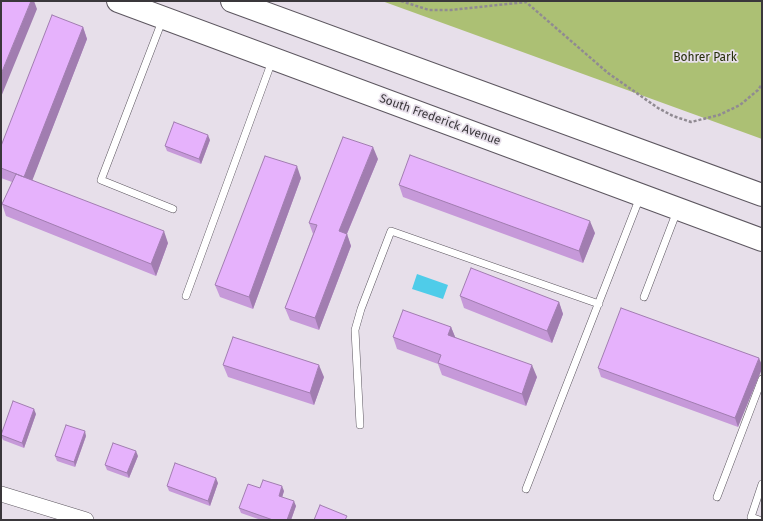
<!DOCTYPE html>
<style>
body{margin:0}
#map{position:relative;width:763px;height:521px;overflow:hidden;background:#e7dfea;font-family:"Fira Sans",sans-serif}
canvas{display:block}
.frame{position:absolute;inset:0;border:2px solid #3a373b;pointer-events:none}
</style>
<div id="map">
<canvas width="763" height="521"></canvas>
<div class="frame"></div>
</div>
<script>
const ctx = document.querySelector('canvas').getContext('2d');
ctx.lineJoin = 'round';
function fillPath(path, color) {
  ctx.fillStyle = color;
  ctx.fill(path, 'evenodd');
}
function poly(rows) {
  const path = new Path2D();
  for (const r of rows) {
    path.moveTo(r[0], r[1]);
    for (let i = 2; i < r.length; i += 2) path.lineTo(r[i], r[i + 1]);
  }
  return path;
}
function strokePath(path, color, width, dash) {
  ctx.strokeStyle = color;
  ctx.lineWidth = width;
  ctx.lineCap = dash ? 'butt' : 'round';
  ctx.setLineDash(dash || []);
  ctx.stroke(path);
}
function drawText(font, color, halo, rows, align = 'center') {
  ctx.font = font + ' "Fira Sans",sans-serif';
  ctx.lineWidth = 3.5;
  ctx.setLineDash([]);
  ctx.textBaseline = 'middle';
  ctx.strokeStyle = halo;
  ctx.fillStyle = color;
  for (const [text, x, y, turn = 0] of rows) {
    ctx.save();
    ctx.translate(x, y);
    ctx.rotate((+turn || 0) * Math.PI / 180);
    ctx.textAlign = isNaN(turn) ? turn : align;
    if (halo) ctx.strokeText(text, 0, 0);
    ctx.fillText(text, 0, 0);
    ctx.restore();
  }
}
const green = poly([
 [382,1,762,1,762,139]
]);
const water = poly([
 [417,274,448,285,443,299,412,289]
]);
const path = poly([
 [401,1,429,10,451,10,526,2,608,73,658,108,673,116,691,122,719,115,740,105,758,90,762,84]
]);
const lane = poly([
 [162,21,101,180,173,209],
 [186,296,272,61],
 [644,297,677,211],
 [360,425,355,330,361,309,391,231,599,304],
 [526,489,640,197],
 [717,497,762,379],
 [759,520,751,517,762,484]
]);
const street = poly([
 [1,494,86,520]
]);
const primary = poly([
 [118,1,762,240],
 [232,1,762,195]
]);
const wall = poly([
 [83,27,87,39,32,180,168,243,156,276,6,216,2,204,12,182,1,178,1,146],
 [210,140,201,164,167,151,165,146],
 [378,159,347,234,351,246,319,330,290,320,285,308,313,234,309,223],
 [301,178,253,309,220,297,215,285],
 [399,185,595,233,583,263,403,197],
 [460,296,559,302,563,314,552,343,464,308],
 [451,327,455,337,537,377,526,406,442,375,438,364,397,349,393,337],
 [759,358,738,427,601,377,598,368],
 [223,365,324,377,314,405,228,377],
 [36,414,24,448,3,440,1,435],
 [86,436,75,467,57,461,55,456],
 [138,456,129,478,107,470,105,465],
 [218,483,210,506,169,491,167,486],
 [260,488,284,491,282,497,296,506,291,520,261,520,241,513,239,508]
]);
const shadedWall = poly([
 [31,1,34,1,37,9,1,97,1,74],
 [83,27,87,39,29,189,24,177],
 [208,135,210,140,201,164,199,159],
 [373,147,378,159,343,243,339,231],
 [297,166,301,178,253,309,249,297],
 [590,221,595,233,583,263,579,251],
 [164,231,168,243,156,276,151,264],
 [347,234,351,246,319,330,315,318],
 [559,302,563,314,552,343,547,331],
 [451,327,456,339,448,335],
 [759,358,762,365,762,369,738,427,735,418],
 [319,365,324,377,314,405,310,393],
 [532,365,537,377,526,406,522,394],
 [34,409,36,414,24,448,22,443],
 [85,431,86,436,75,467,74,462],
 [136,451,138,456,129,478,127,473],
 [216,478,218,483,210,506,208,501],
 [282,486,284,491,281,501,279,496],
 [294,501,296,506,291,520,287,520]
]);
const building = poly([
 [1,1,31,1,1,74,1,1],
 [52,15,83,27,24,177,1,168,1,146,52,15],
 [174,122,208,135,199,159,165,146,174,122],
 [343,137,373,147,339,231,347,234,315,318,285,308,317,225,309,223,343,137],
 [410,155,590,221,579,251,399,185,410,155],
 [265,156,297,166,249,297,215,285,265,156],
 [16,174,164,231,151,264,2,204,16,174],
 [471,268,559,302,547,331,460,296,471,268],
 [621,308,759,358,735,418,598,368,621,308],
 [403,310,451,327,448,335,532,365,522,394,438,363,441,355,393,337,403,310],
 [233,337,319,365,310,393,223,365,233,337],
 [13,401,34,409,22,443,1,435,13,401],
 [66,425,85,431,74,462,55,456,66,425],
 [113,443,136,451,127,473,105,465,113,443],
 [175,463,216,478,208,501,167,486,175,463],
 [263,480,282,486,279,496,294,501,287,520,273,520,239,508,248,484,260,488,263,480],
 [320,505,347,516,345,520,314,520,320,505]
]);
const parkNames = [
 ["Bohrer Park",705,58]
];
const streetNames = [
 ["South Frederick Avenue",440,120,20]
];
fillPath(green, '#acc074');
fillPath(water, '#4fcce9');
strokePath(lane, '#5d5760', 8);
strokePath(street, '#5d5760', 16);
strokePath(primary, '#5d5760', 24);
strokePath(path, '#908a92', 2.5, [3, 2]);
strokePath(lane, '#fff', 7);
strokePath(street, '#fff', 15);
strokePath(primary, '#fff', 22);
fillPath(wall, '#c699d9');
fillPath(shadedWall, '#a17db0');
fillPath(building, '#e6b2fc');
strokePath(building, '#a17db0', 1);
drawText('12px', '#262f09', '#e7dfea', parkNames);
drawText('12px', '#3a373b', '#e7dfea', streetNames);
</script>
